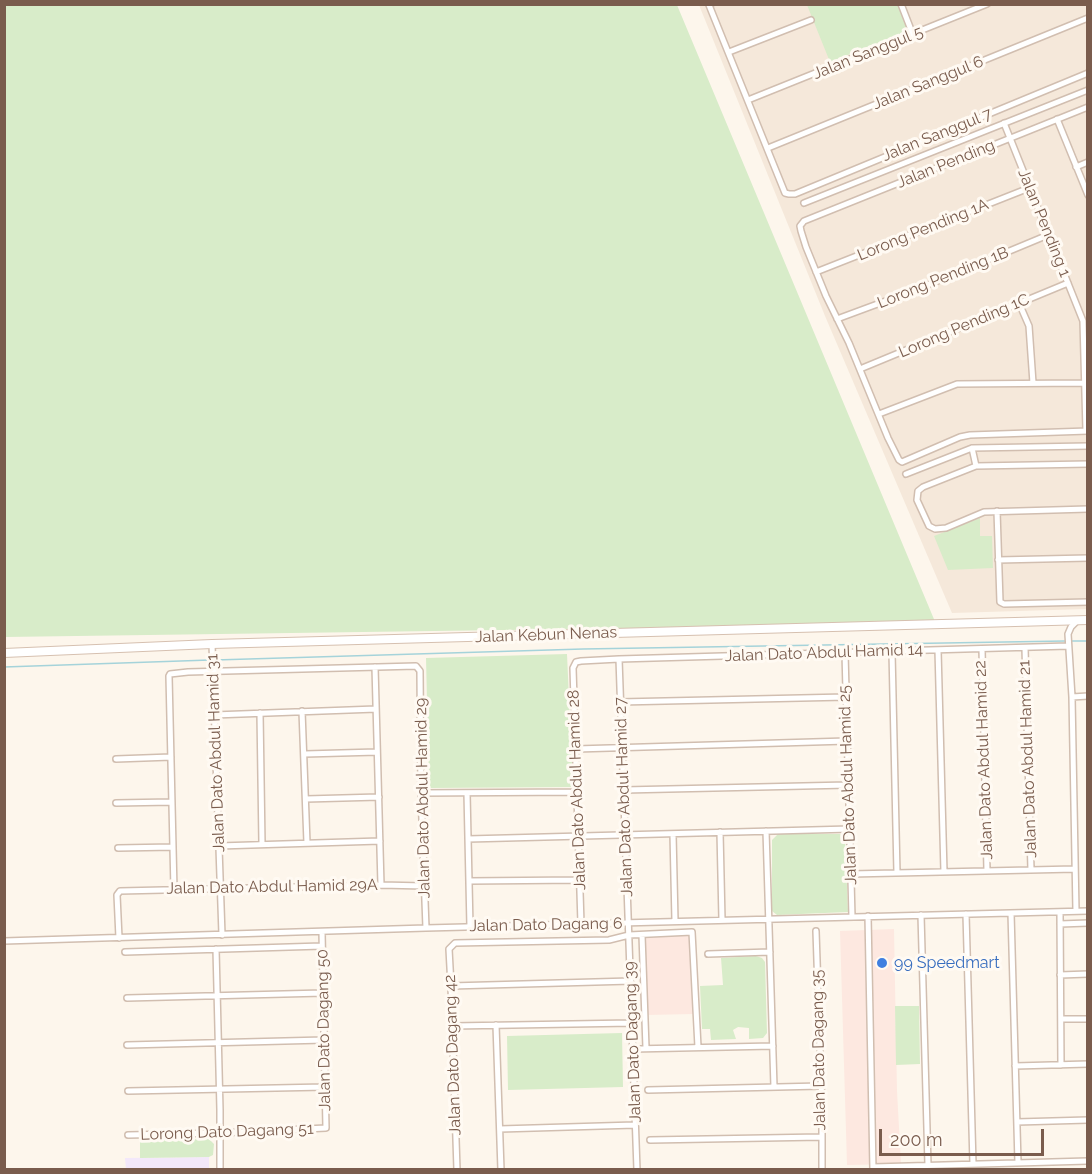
<!DOCTYPE html>
<style>
body{margin:0}
#map{position:relative;width:1092px;height:1174px;overflow:hidden;background:#fdf6ec;font-family:Raleway,sans-serif}
canvas{display:block}
.frame{position:absolute;inset:0;border:6px solid #7a5c4d;pointer-events:none}
.scale{position:absolute;left:879px;top:1129px;width:165px;height:27px;box-sizing:border-box;border:3px solid #7a5c4d;border-top:0;padding-left:8px;font-size:18px;line-height:21px;white-space:nowrap;color:#7a5c4d;-webkit-text-stroke:4px #fffaf3;paint-order:stroke}
</style>
<div id="map">
<canvas width="1092" height="1174"></canvas>
<div class="frame"></div>
<div class="scale">200 m</div>
</div>
<script>
const ctx = document.querySelector('canvas').getContext('2d');
ctx.lineJoin = 'round';
function fillPath(path, color) {
  ctx.fillStyle = color;
  ctx.fill(path, 'evenodd');
}
function poly(rows) {
  const path = new Path2D();
  for (const r of rows) {
    path.moveTo(r[0], r[1]);
    for (let i = 2; i < r.length; i += 2) path.lineTo(r[i], r[i + 1]);
  }
  return path;
}
function strokePath(path, color, width, dash) {
  ctx.strokeStyle = color;
  ctx.lineWidth = width;
  ctx.lineCap = dash ? 'butt' : 'round';
  ctx.setLineDash(dash || []);
  ctx.stroke(path);
}
function drawText(font, color, halo, rows, align = 'center') {
  ctx.font = font + ' Raleway,sans-serif';
  ctx.lineWidth = 6;
  ctx.setLineDash([]);
  ctx.textBaseline = 'middle';
  ctx.strokeStyle = halo;
  ctx.fillStyle = color;
  for (const [text, x, y, turn = 0] of rows) {
    ctx.save();
    ctx.translate(x, y);
    ctx.rotate((+turn || 0) * Math.PI / 180);
    ctx.textAlign = isNaN(turn) ? turn : align;
    if (halo) ctx.strokeText(text, 0, 0);
    ctx.fillText(text, 0, 0);
    ctx.restore();
  }
}
const residential = poly([
 [699,5,1087,5,1087,609,952,613,825,316]
]);
const commercial = poly([
 [894,929,897,1091,901,1164,847,1165,840,931],
 [690,935,694,1014,646,1015,644,936]
]);
const education = poly([
 [209,1157,209,1169,126,1169,125,1158]
]);
const green = poly([
 [4,5,677,5,936,624,5,637],
 [807,5,898,5,907,26,906,31,903,33,830,62],
 [980,518,980,536,992,536,993,568,948,570,934,536],
 [567,654,573,787,429,788,426,658],
 [778,834,840,834,845,837,848,912,777,915,772,911,772,840],
 [756,956,762,958,765,962,767,1033,763,1038,749,1039,749,1028,738,1027,733,1030,736,1039,711,1040,710,1029,702,1029,700,986,723,985,721,958],
 [895,1006,919,1006,920,1064,896,1065],
 [622,1033,623,1087,508,1090,507,1036],
 [209,1139,214,1144,213,1155,209,1157,140,1158,140,1140]
]);
const stream = poly([
 [1070,641,1088,641],
 [215,660,583,649,1065,641],
 [4,667,210,660]
]);
const street = poly([
 [711,4,709,5,785,193,789,194,795,194,1088,73],
 [901,4,913,35],
 [729,52,811,20],
 [748,100,987,4],
 [1088,107,804,221,800,226,801,231,806,247,826,296,849,343,888,438,899,460,902,462,960,437,970,435,1088,431],
 [1057,119,1088,195],
 [1004,123,1083,321,1086,431],
 [768,148,1088,18],
 [1076,167,1088,162],
 [804,203,1088,90],
 [816,272,1029,188],
 [1019,303,1029,326,1033,383],
 [837,319,918,289,1048,235],
 [860,369,1068,283],
 [879,414,957,384,1084,383],
 [972,448,976,466],
 [1088,464,976,466,923,487,918,491,917,500,929,526,935,529,946,528,984,512,1088,509],
 [906,474,972,448,1088,446],
 [997,511,1000,602,1004,604,1088,602],
 [998,560,1088,558],
 [212,644,222,935],
 [1025,648,1031,870],
 [982,649,987,871],
 [938,650,944,872],
 [892,652,897,873],
 [845,653,852,917],
 [619,659,637,1170],
 [375,667,381,885],
 [1072,697,1088,696],
 [620,702,846,697],
 [302,711,307,843],
 [260,713,262,844],
 [214,715,376,709],
 [576,749,847,741],
 [305,754,377,752],
 [116,759,171,757],
 [624,790,848,785],
 [421,793,577,792],
 [467,793,470,927],
 [306,799,379,797],
 [116,803,172,802],
 [766,831,774,1087],
 [720,832,722,920],
 [673,834,675,921],
 [468,839,850,829],
 [219,846,380,841],
 [118,848,173,847],
 [851,874,1075,869],
 [469,881,580,880],
 [174,890,169,676,170,674,188,672,416,666,420,671,421,793,426,928],
 [1076,911,1072,697,1068,634,1071,627,1077,621],
 [1060,912,1061,1065],
 [1011,913,1018,1163],
 [966,914,973,1164],
 [921,915,928,1165],
 [868,916,873,1170],
 [581,924,573,668,576,662,581,661,619,659,1068,646],
 [1060,924,1088,923],
 [816,931,822,1109,822,1170],
 [642,935,646,1048],
 [119,938,117,895,120,891,381,885,424,886],
 [4,941,426,928,1088,911],
 [216,949,220,1110,220,1170],
 [125,952,322,946],
 [708,954,770,952],
 [1060,975,1088,974],
 [451,986,631,981],
 [127,998,323,993],
 [1061,1019,1088,1019],
 [496,1025,501,1170],
 [453,1026,632,1023],
 [127,1045,324,1040],
 [633,1049,773,1046],
 [1015,1066,1088,1064],
 [648,1090,821,1086],
 [128,1091,325,1087],
 [1017,1122,1088,1120],
 [500,1129,635,1125],
 [128,1135,220,1133,326,1128,322,932],
 [650,1140,821,1137],
 [873,1167,1088,1161],
 [457,1170,451,986,449,949,455,943,609,940,629,935,692,932,698,1047]
]);
const secondary = poly([
 [4,653,212,644,1088,620]
]);
const markers = [
 [882,963,6,"#3f7fe0"]
];
const streetNames = [
 ["Jalan Sanggul 5",868,53,-22],
 ["Jalan Sanggul 6",928,83,-22],
 ["Jalan Sanggul 7",937,135,-22],
 ["Jalan Pending",946,164,-22],
 ["Jalan Pending 1",1044,223,68],
 ["Lorong Pending 1A",923,230,-22],
 ["Lorong Pending 1B",943,278,-22],
 ["Lorong Pending 1C",964,326,-23],
 ["Jalan Kebun Nenas",546,635,-2],
 ["Jalan Dato Abdul Hamid 14",824,653,-2],
 ["Jalan Dato Abdul Hamid 31",216,753,-92],
 ["Jalan Dato Abdul Hamid 21",1028,759,-92],
 ["Jalan Dato Abdul Hamid 22",984,760,-92],
 ["Jalan Dato Abdul Hamid 25",848,785,-92],
 ["Jalan Dato Abdul Hamid 28",577,790,-92],
 ["Jalan Dato Abdul Hamid 27",624,797,-92],
 ["Jalan Dato Abdul Hamid 29",423,798,-91],
 ["Jalan Dato Abdul Hamid 29A",272,887,-1],
 ["Jalan Dato Dagang 6",546,925,-1],
 ["Jalan Dato Dagang 50",324,1030,-91],
 ["Jalan Dato Dagang 39",633,1042,-92],
 ["Jalan Dato Dagang 35",819,1050,-91],
 ["Jalan Dato Dagang 42",453,1055,-92],
 ["Lorong Dato Dagang 51",227,1132,-2]
];
const shopNames = [
 ["99 Speedmart",894,963]
];
fillPath(residential, '#f5e8da');
fillPath(commercial, '#fde8e0');
fillPath(education, '#f3e8fa');
fillPath(green, '#d8ecc9');
strokePath(stream, '#a5d3da', 1.5);
strokePath(street, '#d1beb0', 8);
strokePath(secondary, '#d6c0b0', 10);
strokePath(street, '#fff', 5);
strokePath(secondary, '#fff', 8);
for (const [x, y, r, color] of markers) {
  const dot = new Path2D();
  dot.arc(x, y, r, 0, 2 * Math.PI);
  ctx.fillStyle = color;
  ctx.fill(dot);
  strokePath(dot, '#fffaf3', 2);
}
drawText('16px', '#7a5c4d', '#fffaf3', streetNames);
drawText('16px', '#366cbe', '#fffaf3', shopNames, 'left');
</script>
